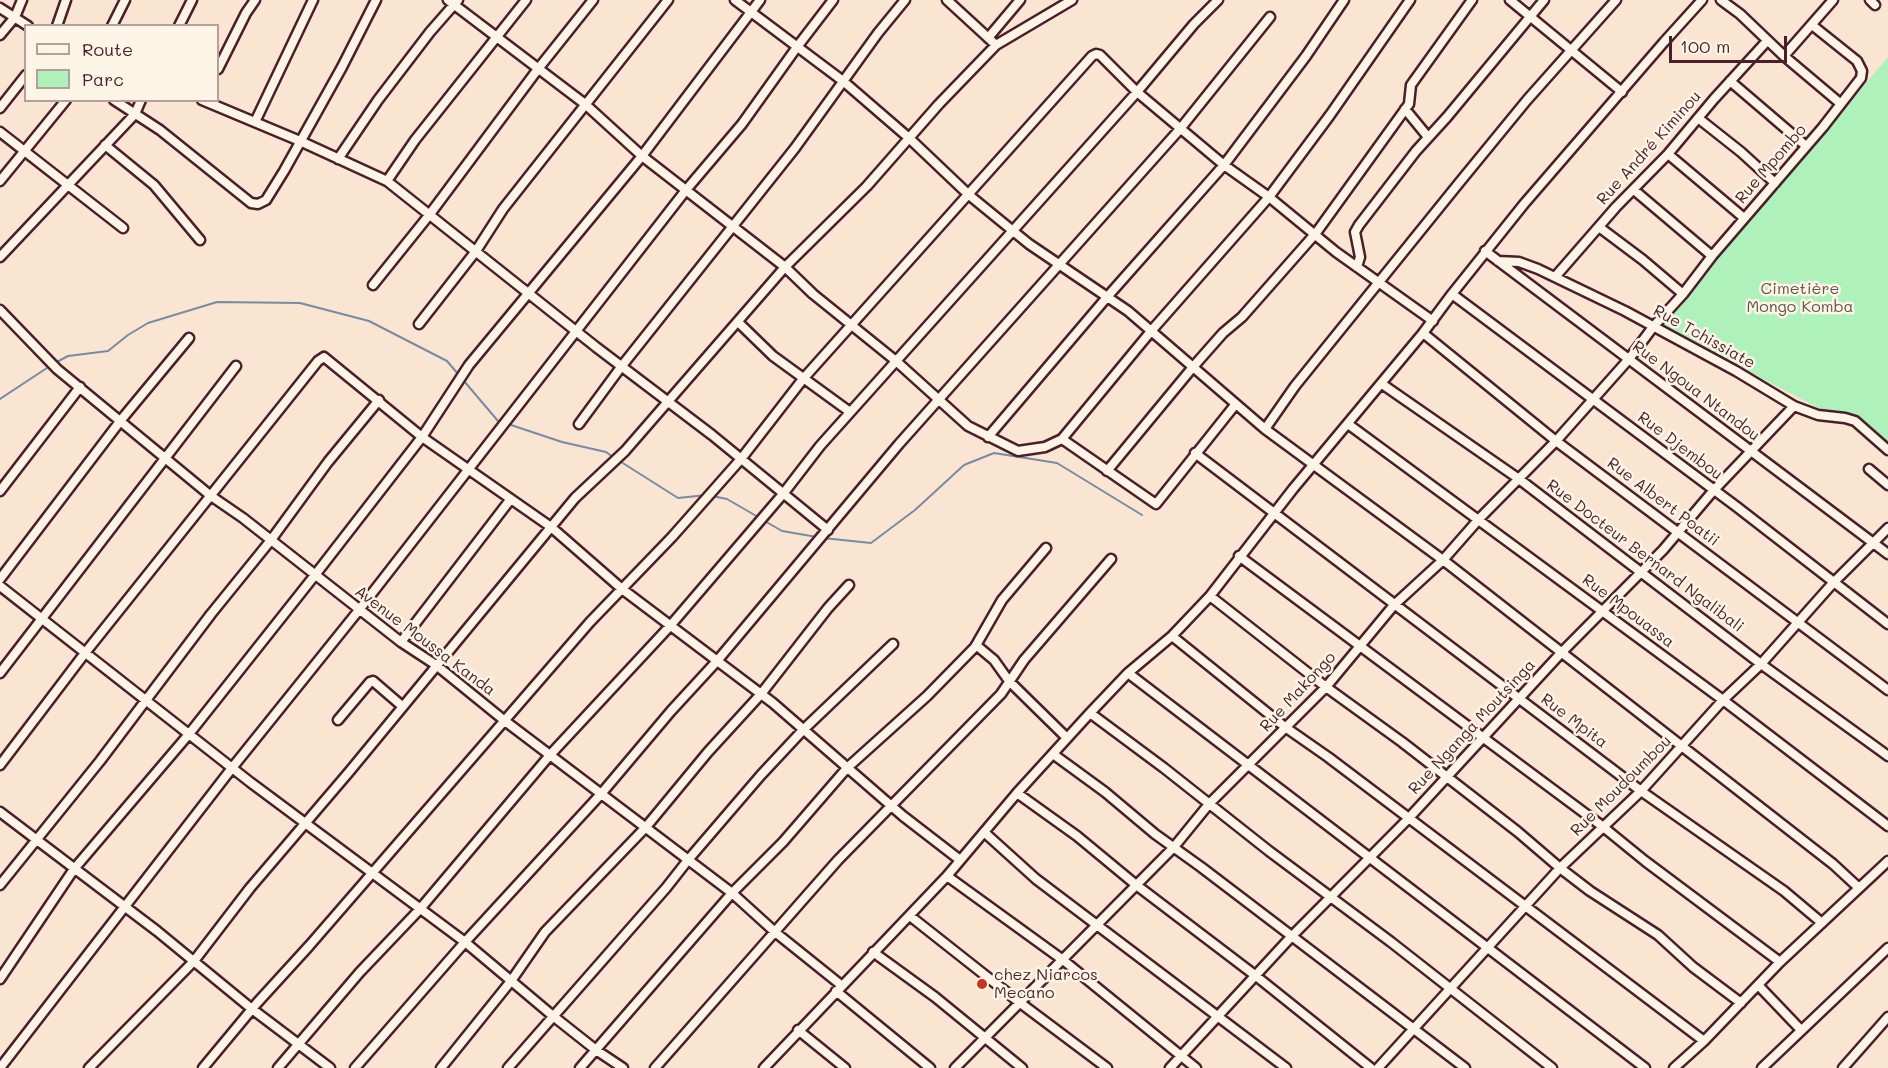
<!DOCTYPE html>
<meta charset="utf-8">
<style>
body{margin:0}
#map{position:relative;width:1888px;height:1068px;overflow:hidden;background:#f9e5d1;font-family:Mali,sans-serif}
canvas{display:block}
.legend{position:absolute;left:24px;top:24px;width:195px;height:78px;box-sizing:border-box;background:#fcf5e5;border:2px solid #b59f9b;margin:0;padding:8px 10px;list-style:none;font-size:18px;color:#4a1f2b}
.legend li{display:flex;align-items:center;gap:12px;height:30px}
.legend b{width:30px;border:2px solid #b59f9b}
.scale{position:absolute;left:1669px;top:36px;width:118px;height:27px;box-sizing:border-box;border:3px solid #4a1f2b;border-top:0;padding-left:8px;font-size:18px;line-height:21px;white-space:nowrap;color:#4a1f2b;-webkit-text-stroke:4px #fcf5e5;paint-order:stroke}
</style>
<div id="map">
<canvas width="1888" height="1068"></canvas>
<ul class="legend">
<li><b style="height:8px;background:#fcf5e5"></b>Route</li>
<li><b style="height:16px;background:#aef1bb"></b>Parc</li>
</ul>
<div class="scale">100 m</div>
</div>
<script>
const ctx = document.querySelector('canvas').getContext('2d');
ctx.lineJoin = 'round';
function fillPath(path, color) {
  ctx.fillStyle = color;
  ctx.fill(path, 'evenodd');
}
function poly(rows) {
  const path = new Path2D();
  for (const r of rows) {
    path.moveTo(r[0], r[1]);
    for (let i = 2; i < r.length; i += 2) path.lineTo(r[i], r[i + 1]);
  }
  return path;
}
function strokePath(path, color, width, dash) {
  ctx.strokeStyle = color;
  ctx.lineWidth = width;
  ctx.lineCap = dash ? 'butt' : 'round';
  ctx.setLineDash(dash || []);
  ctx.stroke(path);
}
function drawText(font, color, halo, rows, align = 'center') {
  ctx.font = font + ' Mali,sans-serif';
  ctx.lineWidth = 5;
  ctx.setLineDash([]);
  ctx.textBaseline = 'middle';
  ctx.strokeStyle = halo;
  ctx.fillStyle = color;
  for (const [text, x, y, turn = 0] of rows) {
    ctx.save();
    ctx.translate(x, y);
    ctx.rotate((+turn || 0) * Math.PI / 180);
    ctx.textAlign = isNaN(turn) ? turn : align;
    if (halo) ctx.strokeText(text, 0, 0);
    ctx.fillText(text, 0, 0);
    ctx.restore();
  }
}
const green = poly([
 [1888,57,1888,444,1661,326]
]);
const stream = poly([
 [55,363,68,356,108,351,128,335,148,323,217,302,300,303,369,321,447,361,498,421,502,422],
 [0,399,50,366],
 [508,424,562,442,606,452,613,457],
 [618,460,678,498,707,495],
 [712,496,727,499,758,517],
 [763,520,782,531,817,537],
 [823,538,871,543,915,510,964,465,994,453,1057,463,1142,515]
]);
const minor = poly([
 [448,0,585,104,642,156,785,267,813,294,896,361,968,426,1018,451,1045,447,1062,439,1152,330,1269,197,1330,115,1410,0],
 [735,0,843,81,909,138,969,195,1029,244,1128,311,1265,429,1443,560,1833,864,1859,888],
 [947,0,996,45],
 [1510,0,1622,92],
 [1721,0,1740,14,1784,56,1841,104],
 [1870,0,1875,5],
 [0,8,28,26],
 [57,26,66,0],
 [112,26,125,0],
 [179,26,192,0],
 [0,35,15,17,22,0],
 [988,38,1020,0],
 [1784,56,1833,0],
 [218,69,246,13,255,0],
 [1730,81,1806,146],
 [114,100,160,130,251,203,258,204,266,200,284,171,342,67,376,0],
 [202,100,300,141,387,181,596,347,712,435,828,530],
 [0,108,26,75],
 [1405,109,1428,137],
 [1698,118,1741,152,1775,183],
 [255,122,313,0],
 [0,132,123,228],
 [105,145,154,185,200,240],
 [1668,154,1744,218],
 [338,159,378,100,430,32,458,0],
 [0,181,66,100],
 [387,181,415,140,526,0],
 [1634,190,1712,256],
 [1599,227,1643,260,1683,294],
 [1485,251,1888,554],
 [0,257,135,114,141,100],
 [1498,261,1519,262,1538,269,1625,311,1736,371,1794,406,1818,415,1845,418,1855,421,1888,450],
 [1357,267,1360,257,1355,232,1359,225,1416,151,1447,117,1544,0],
 [1555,277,1616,207,1668,154,1714,99,1767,41],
 [373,285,430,214,538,69,593,0],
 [1452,294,1737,507,1888,624],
 [0,310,57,369,211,496,243,518,401,642,436,665,505,721,732,893,775,932,841,985],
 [738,322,773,356,850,412],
 [419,324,476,251,503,209,668,0],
 [1423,333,1556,441,1888,690],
 [1382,384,1519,479,1761,664,1888,756],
 [579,424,621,367,795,148,878,33,905,0],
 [1348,424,1723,700,1888,826],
 [1265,429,1295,386,1459,183,1527,100,1616,0],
 [988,437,1108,296,1224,165,1306,56,1344,0],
 [1062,439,1156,504,1235,405],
 [1195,453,1641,791,1784,891,1822,923],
 [1869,469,1888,485],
 [1107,471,1193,367,1223,333,1242,317,1316,233,1409,104,1411,85,1472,0],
 [0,491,80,387],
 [1239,556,1602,826,1645,861,1780,962],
 [0,579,121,420,189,338],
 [0,586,250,782,465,942,553,1016,596,1050,623,1068],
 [1210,596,1326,687,1402,742,1518,832,1560,868,1590,891,1658,935,1693,967,1741,1003],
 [1172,636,1285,727,1328,757,1704,1041],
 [401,642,510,500],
 [976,645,994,660,1009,681,1067,738],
 [0,673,236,366],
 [1128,673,1645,1068],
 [1090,713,1164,768,1269,851,1391,942,1552,1068],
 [338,720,370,682,373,681,402,706],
 [1053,754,1105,792,1155,834,1201,867,1465,1068],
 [0,765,85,653,318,361,324,357,422,437,551,527,622,589,773,703,903,816,960,860],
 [1017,793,1077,836,1135,884,1256,976,1371,1068],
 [0,812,157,931,252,1009,330,1068],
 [984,832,1036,879,1286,1068],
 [947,876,1063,960,1196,1068],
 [0,885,100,761,211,614,271,540,328,462,379,400],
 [910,916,1019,1002,1107,1068],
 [873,952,935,997,1022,1068],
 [0,979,74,869,189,734,315,575,422,437,469,365,642,156,760,0],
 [1758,985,1801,1030],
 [836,991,930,1068],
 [798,1030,845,1068],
 [0,1068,232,768,359,610,686,190,742,124,797,47,833,0],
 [89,1068,194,961,250,888,349,772,575,498,625,451,785,267,867,186,939,104,996,45,1072,0],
 [203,1068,257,1003,309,946,590,622,672,537,741,459,803,379,1092,56,1096,54,1100,55,1137,92,1224,165,1269,197,1336,252,1433,321],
 [278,1068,360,972,420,909,550,755,670,626,783,494,820,446,1137,92,1194,24,1218,0],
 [355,1068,465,942,601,794,671,711,717,661,899,444,1180,129,1270,17],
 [441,1068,511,981,545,932,646,827,708,752,761,694,828,608,849,585],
 [508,1068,666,888,688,860,761,775,803,730,893,644],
 [580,1068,732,893,783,842,847,768,927,696,975,647,1002,600,1046,548],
 [655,1068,838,860,1001,694,1024,660,1111,559],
 [764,1068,947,876,1017,793,1090,713,1128,673,1172,636,1210,596,1293,489,1423,333,1452,294,1524,204,1664,42,1702,0],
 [955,1068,1174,847,1209,804,1326,687,1394,605,1443,560,1479,519,1556,441,1629,359,1653,327,1683,294,1712,256,1823,127,1861,78,1862,71,1857,61,1812,25],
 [1170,1068,1291,937,1408,819,1561,653,1663,550,1713,491,1794,406],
 [1378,1068,1560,868,1641,791,1723,700,1761,664,1833,583,1888,528],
 [1674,1068,1704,1041,1780,962,1888,861],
 [1762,1068,1888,948],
 [1843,1068,1888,1017]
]);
const markers = [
 [982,984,6,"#c8321e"]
];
const streetNames = [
 ["Rue André Kiminou",1649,148,-48],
 ["Rue Mpombo",1771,164,-49],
 ["Rue Tchissiate",1704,337,29],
 ["Rue Ngoua Ntandou",1696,391,37],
 ["Rue Djembou",1680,446,37],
 ["Rue Albert Poatii",1663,502,37],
 ["Rue Docteur Bernard Ngalibali",1645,556,37],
 ["Rue Mpouassa",1628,611,37],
 ["Avenue Moussa Kanda",425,641,37],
 ["Rue Makongo",1298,692,-47],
 ["Rue Mpita",1574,721,37],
 ["Rue Nganga Moutsinga",1472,727,-47],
 ["Rue Moudoumbou",1621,786,-45]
];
const parkNames = [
 ["Cimetière",1800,289],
 ["Mongo Komba",1800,307]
];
const poiNames = [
 ["chez Niarcos",994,975],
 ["Mecano",994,993]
];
fillPath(green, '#aef1bb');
strokePath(stream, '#788aa5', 2);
strokePath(minor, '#4a1f2b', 13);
strokePath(minor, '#fcf5e5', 8);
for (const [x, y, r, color] of markers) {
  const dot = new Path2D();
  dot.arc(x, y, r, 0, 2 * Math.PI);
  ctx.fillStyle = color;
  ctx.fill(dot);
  strokePath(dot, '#fcf5e5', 2);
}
drawText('16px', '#4a1f2b', '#fcf5e5', streetNames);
drawText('16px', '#63544f', '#fcf5e5', parkNames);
drawText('16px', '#4a1f2b', '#fcf5e5', poiNames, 'left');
</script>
